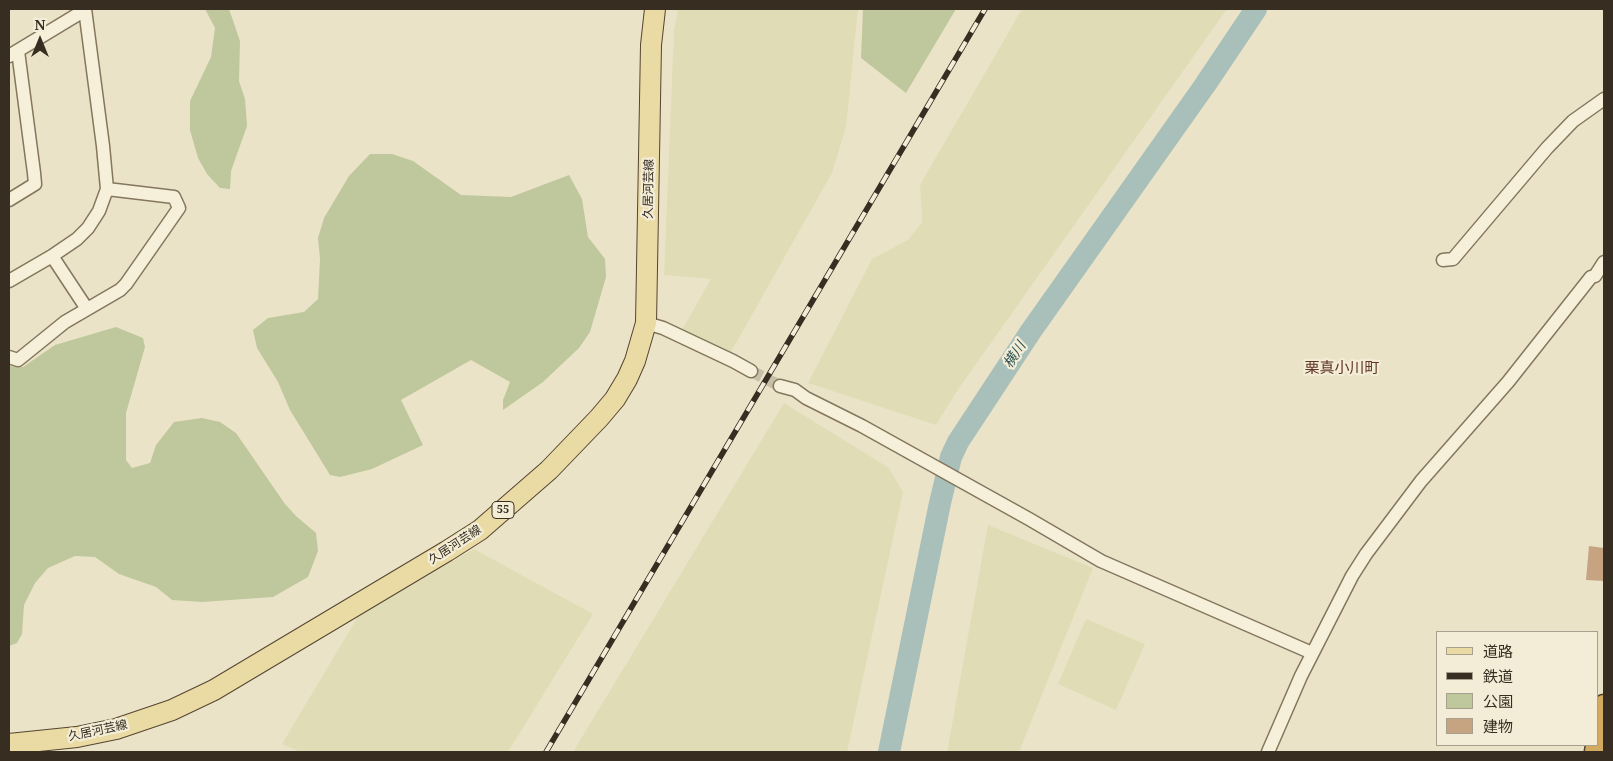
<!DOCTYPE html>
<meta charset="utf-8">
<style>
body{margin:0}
#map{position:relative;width:1613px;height:761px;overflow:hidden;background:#ebe3c8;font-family:"Noto Serif","Noto Sans JP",serif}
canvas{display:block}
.frame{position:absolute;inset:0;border:10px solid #372d21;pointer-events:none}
.legend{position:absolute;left:1436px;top:631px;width:162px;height:115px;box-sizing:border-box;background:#f3edd7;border:1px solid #a8a08e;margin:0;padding:6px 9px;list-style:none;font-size:15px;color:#372d21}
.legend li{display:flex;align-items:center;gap:10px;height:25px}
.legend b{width:25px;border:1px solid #a8a08e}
.north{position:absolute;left:15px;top:15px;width:50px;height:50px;-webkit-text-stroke:4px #f3edd7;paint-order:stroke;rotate:0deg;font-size:14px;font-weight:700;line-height:20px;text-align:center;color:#372d21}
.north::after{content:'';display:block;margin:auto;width:18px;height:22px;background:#372d21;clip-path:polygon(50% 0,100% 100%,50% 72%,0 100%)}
</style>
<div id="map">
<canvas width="1613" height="761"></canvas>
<div class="frame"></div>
<ul class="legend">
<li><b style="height:6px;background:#eadaa3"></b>道路</li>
<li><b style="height:6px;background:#372d21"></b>鉄道</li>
<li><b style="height:14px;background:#bfc89c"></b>公園</li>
<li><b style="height:14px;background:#c6a381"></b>建物</li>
</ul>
<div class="north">N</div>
</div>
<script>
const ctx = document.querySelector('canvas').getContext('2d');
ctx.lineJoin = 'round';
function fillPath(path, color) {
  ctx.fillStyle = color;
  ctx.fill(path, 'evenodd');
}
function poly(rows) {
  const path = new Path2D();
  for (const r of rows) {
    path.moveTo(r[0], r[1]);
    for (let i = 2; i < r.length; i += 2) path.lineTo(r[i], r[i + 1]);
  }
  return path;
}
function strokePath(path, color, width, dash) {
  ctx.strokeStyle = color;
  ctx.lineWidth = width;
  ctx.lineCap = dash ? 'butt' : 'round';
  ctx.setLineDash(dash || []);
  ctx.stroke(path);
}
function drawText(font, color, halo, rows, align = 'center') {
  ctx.font = font + ' "Noto Serif","Noto Sans JP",serif';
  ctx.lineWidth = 4.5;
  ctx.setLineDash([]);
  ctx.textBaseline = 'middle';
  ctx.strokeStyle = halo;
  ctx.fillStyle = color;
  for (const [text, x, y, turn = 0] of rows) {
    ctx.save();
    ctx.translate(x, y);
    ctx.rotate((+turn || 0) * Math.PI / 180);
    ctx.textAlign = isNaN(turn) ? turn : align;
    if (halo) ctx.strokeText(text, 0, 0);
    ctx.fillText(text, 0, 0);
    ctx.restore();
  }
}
const farmland = poly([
 [678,9,858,9,846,127,832,173,731,352,682,330,711,279,664,275,674,30],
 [1022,9,1227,9,957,391,936,425,808,383,872,259,908,240,922,222,920,185],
 [784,403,889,468,903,492,847,752,573,752],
 [988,525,1093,568,1019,752,947,752],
 [474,549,593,614,508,752,300,752,282,744,360,613],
 [1086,619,1145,644,1116,710,1058,684]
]);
const green = poly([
 [205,9,229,9,240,41,239,81,245,99,247,126,231,171,230,189,220,188,207,174,198,158,190,130,190,101,211,57,215,28],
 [863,9,956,9,906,93,861,58],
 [370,154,392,154,413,161,461,195,511,197,569,175,582,199,588,237,605,259,606,277,590,332,579,348,543,382,503,410,503,400,510,382,471,360,401,400,423,445,372,469,340,477,330,475,290,410,278,382,257,348,253,330,268,318,304,312,318,299,320,259,318,238,324,218,349,176],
 [116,327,143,338,145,347,126,413,126,460,132,468,150,463,156,445,174,422,202,418,220,422,236,433,285,504,296,516,316,533,318,551,308,577,273,597,202,602,172,600,156,587,119,574,95,557,75,556,48,568,35,583,24,605,22,634,17,643,9,646,9,366,23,367,55,345]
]);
const river = poly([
 [889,752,940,503,951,457,958,442,1031,331,1205,85,1256,9]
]);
const building = poly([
 [1589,546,1604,548,1604,581,1586,580]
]);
const streetTunnel = poly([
 [751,371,780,386]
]);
const street = poly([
 [9,56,85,10],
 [9,200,35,184,34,173,18,51],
 [52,256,87,309],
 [1443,260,1453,259,1547,148,1573,121,1604,99],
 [9,281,52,256,77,239,88,228,99,211,107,189],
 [646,323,663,328,733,361,751,371],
 [9,357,18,360,65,322,120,290,126,284,179,208,174,197,107,189,103,146,85,9],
 [780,386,795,390,806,398,862,426,1029,519,1101,561,1312,653],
 [1268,752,1301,676,1352,576,1366,554,1421,481,1508,382,1591,277,1595,276,1604,262]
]);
const primary = poly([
 [9,744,77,737,116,729,172,710,214,690,447,551,480,530,549,470,599,418,615,399,627,379,635,361,646,323,651,45,655,9]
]);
const highway = poly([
 [1596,752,1604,706]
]);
const rail = poly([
 [546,752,985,9]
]);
const shields = [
 [503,510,22]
];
const shieldNames = [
 ["55",503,510]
];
const streetNames = [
 ["久居河芸線",649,189,-89],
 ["久居河芸線",455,545,-33],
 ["久居河芸線",98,731,-12]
];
const waterNames = [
 ["横川",1015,355,-57]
];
const quarterNames = [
 ["栗真小川町",1342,369]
];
fillPath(farmland, '#e0ddb6');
fillPath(green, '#bfc89c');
strokePath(river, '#a8bfba', 22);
fillPath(building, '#c6a381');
strokePath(streetTunnel, '#c7bfa7', 12, [12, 6]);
strokePath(street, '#85765e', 15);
strokePath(primary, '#544532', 22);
strokePath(highway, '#544532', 25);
strokePath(street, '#f6f0da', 12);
strokePath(primary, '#eadaa3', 20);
strokePath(highway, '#d2aa60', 22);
strokePath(rail, '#372d21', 5.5);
strokePath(rail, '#f3edd7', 4, [11]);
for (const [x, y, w] of shields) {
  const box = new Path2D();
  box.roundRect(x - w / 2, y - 8.5, w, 17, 4);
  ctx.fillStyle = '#f3edd7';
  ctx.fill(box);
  strokePath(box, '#372d21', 1);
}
drawText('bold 11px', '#372d21', null, shieldNames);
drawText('12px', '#372d21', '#f3edd7', streetNames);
drawText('italic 14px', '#315555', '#f3edd7', waterNames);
drawText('15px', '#603524', '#f3edd7', quarterNames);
</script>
